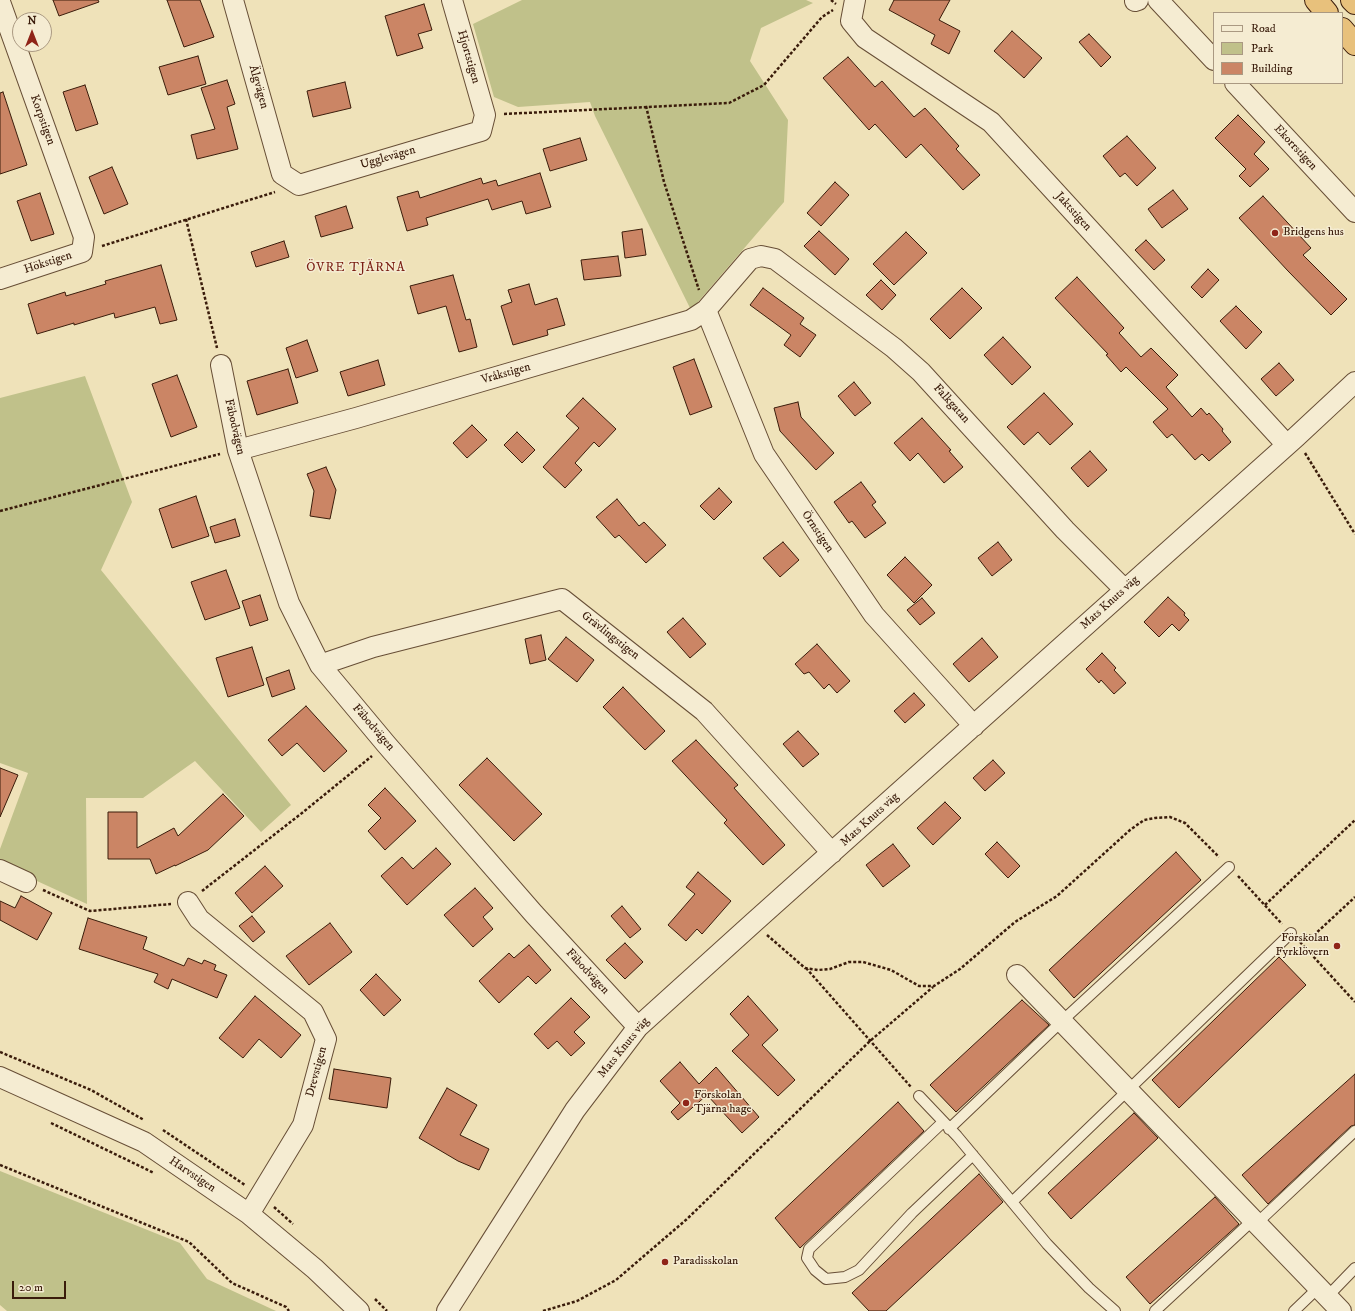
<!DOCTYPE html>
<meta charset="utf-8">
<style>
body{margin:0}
#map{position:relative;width:1355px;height:1311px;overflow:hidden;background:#efe2b9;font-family:"IM FELL DW Pica",serif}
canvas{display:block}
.legend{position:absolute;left:1213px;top:12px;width:130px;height:72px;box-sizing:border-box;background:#f5ecd2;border:1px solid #aa9982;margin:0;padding:5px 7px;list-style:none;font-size:12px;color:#3a1c0b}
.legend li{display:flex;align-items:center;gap:8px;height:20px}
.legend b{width:20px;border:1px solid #aa9982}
.north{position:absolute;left:12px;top:12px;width:40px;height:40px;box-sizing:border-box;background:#f5ecd2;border:1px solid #aa9982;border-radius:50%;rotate:0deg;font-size:11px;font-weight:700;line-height:16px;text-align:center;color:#3a1c0b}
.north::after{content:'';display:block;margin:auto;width:14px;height:18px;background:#8f2418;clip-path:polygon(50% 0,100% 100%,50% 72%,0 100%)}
.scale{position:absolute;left:12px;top:1281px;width:54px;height:18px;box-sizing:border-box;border:2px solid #3a1c0b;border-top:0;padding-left:5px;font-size:12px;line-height:14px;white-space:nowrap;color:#3a1c0b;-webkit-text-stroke:3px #f5ecd2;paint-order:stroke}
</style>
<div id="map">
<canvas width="1355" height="1311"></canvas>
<ul class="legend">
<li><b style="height:5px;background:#f5ecd2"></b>Road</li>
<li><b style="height:11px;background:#c0c18a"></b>Park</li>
<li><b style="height:11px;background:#cb8565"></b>Building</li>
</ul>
<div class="north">N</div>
<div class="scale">20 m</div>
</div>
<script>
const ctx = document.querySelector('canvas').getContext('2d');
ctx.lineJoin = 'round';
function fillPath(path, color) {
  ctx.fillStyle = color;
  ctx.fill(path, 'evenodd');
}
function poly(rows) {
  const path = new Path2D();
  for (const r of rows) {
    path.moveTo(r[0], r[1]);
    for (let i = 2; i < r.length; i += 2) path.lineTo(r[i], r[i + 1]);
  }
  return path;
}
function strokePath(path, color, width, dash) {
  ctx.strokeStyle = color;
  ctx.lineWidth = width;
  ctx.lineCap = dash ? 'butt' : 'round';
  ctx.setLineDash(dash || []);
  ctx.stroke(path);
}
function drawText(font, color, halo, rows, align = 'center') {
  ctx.font = font + ' "IM FELL DW Pica",serif';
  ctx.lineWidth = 3;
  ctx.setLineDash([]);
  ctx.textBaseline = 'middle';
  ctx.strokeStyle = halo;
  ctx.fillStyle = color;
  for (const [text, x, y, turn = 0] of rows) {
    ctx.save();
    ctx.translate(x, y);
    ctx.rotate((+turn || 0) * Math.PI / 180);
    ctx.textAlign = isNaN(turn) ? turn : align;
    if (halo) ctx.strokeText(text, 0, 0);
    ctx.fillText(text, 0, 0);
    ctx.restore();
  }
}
const green = poly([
 [522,0,806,0,813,3,761,28,750,61,788,120,784,202,691,310,595,116,590,102,518,107,494,97,473,24],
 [85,376,132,502,101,570,291,805,261,832,195,761,143,798,86,798,87,904,0,864,0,849,28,773,0,763,0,398],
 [0,1171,180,1243,207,1279,276,1311,7,1311,0,1305]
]);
const building = poly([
 [53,0,98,0,99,2,59,16,53,0],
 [167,0,200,0,214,37,184,47,167,0],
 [894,0,950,0,939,20,960,31,949,54,931,44,935,35,889,10,894,0],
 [424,4,432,30,418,34,423,48,397,56,385,16,424,4],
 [1012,31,1042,58,1024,78,994,51,1012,31],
 [1089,34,1111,57,1101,67,1079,42,1089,34],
 [198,56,206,84,168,95,159,67,198,56],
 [848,57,875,87,882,81,914,117,925,108,959,146,956,149,980,175,963,190,921,144,906,158,875,124,869,130,823,78,848,57],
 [227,80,235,104,227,107,238,149,197,159,191,135,215,129,201,88,227,80],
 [345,82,351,108,313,117,307,91,345,82],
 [85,85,98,124,76,131,63,92,85,85],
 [3,92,27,165,0,174,0,93,3,92],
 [1238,115,1265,142,1254,154,1269,169,1250,187,1239,176,1246,169,1215,138,1238,115],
 [1127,136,1156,168,1137,186,1125,173,1120,177,1103,156,1127,136],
 [580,138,587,160,550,171,543,149,580,138],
 [112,167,128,204,104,214,89,177,112,167],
 [540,173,551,207,526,214,522,201,492,210,488,199,426,218,428,225,407,231,397,197,418,191,420,198,481,178,483,184,496,180,498,186,540,173],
 [835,182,849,195,821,226,807,213,835,182],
 [1173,190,1188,209,1162,228,1148,209,1173,190],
 [40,193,54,234,31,241,17,201,40,193],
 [1263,196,1311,248,1303,255,1347,299,1331,315,1288,271,1239,218,1263,196],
 [346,206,353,228,321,237,315,216,346,206],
 [642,229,646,255,625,258,622,232,642,229],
 [819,231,849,259,835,275,804,246,819,231],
 [906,232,927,253,894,285,873,264,906,232],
 [1146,240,1165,260,1154,270,1135,250,1146,240],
 [284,241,289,257,256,267,251,252,284,241],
 [618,256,621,276,584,280,581,260,618,256],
 [161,265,177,320,160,324,155,307,115,318,114,313,74,325,74,323,37,334,28,304,65,292,66,296,106,284,105,281,161,265],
 [1208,269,1219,280,1202,298,1191,287,1208,269],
 [453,275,466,320,470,319,477,347,459,352,446,306,418,314,410,286,453,275],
 [1077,277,1124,328,1119,333,1141,357,1151,348,1178,375,1166,387,1192,417,1201,408,1207,415,1209,413,1223,429,1222,431,1231,442,1209,461,1202,454,1195,460,1172,434,1167,438,1153,422,1168,409,1126,367,1121,372,1106,355,1108,354,1055,298,1077,277],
 [881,280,896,295,882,310,866,295,881,280],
 [529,284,535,305,557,298,565,325,547,330,548,335,513,345,501,306,512,302,508,290,529,284],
 [763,288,804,318,800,324,816,335,800,357,784,345,791,335,750,305,763,288],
 [962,288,982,308,950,339,930,319,962,288],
 [1236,306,1262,332,1246,349,1220,321,1236,306],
 [1003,337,1031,367,1012,385,984,355,1003,337],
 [307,340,318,371,296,378,286,348,307,340],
 [694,359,712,407,690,415,673,367,694,359],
 [378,360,385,385,348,396,340,372,378,360],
 [1279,363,1294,380,1276,396,1261,379,1279,363],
 [288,369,298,403,257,415,247,381,288,369],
 [177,375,197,427,171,437,152,384,177,375],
 [854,382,871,403,855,416,838,396,854,382],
 [1044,393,1073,424,1050,445,1038,432,1024,445,1007,427,1044,393],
 [583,398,616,429,599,447,594,442,575,463,582,470,565,488,543,467,579,428,566,416,583,398],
 [798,402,801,417,834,453,816,470,780,431,774,408,798,402],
 [922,418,951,450,949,451,963,467,944,483,918,453,910,461,894,443,922,418],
 [472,425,487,440,467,458,453,443,472,425],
 [517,432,535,450,522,463,504,445,517,432],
 [1090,451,1107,470,1088,487,1071,468,1090,451],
 [326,467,336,490,330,519,310,516,314,491,307,474,326,467],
 [861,482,876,502,872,505,886,523,865,538,852,521,849,523,834,502,861,482],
 [719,488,732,502,714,520,700,506,719,488],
 [196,496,209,536,172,548,159,509,196,496],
 [617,499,639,526,644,522,666,545,646,563,619,535,615,538,596,517,617,499],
 [235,519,240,536,215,543,210,527,235,519],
 [783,542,799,560,780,577,763,558,783,542],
 [998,542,1012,560,992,576,978,558,998,542],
 [905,557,932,585,914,603,887,575,905,557],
 [226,570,240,608,205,620,191,582,226,570],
 [260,595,268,620,250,626,242,601,260,595],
 [1168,597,1185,613,1184,615,1189,620,1179,631,1172,624,1159,637,1144,622,1168,597],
 [922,598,935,613,920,625,907,610,922,598],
 [683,618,706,644,690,658,667,632,683,618],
 [541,635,546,660,530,664,525,639,541,635],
 [566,637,594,660,577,682,548,659,566,637],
 [982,638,998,657,969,682,953,664,982,638],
 [817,644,850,681,837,693,829,684,824,689,809,672,804,674,795,664,817,644],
 [252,647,264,685,228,697,216,658,252,647],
 [1102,653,1116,668,1114,670,1126,683,1114,694,1101,680,1099,683,1086,669,1102,653],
 [289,670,295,689,272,697,266,678,289,670],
 [623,687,665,731,645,750,603,707,623,687],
 [914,693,925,705,905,723,894,711,914,693],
 [306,706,347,751,324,772,297,743,282,756,268,740,306,706],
 [798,731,819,754,803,767,783,744,798,731],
 [696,740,738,785,734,788,785,845,763,865,724,823,727,820,672,761,696,740],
 [487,758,542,814,514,841,459,785,487,758],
 [993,760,1005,773,985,791,973,778,993,760],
 [0,768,18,775,0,817,0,768],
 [385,788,416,821,385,850,368,831,381,818,368,805,385,788],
 [223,794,244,816,208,850,175,866,175,865,156,874,150,859,108,859,108,812,137,812,137,848,174,828,178,836,223,794],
 [945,802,961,818,933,845,917,828,945,802],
 [997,842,1020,866,1008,878,985,854,997,842],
 [893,844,910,866,883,887,866,865,893,844],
 [436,848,451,864,407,905,381,876,402,857,413,869,436,848],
 [1176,852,1201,880,1074,998,1049,970,1176,852],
 [265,866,283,886,252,913,235,893,265,866],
 [698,872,731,901,702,934,697,929,686,941,668,925,695,894,686,887,698,872],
 [475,888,493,908,483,917,493,929,473,947,444,915,475,888],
 [21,896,52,913,37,940,0,920,0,901,15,908,21,896],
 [622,906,641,929,630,938,611,916,622,906],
 [252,916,265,932,253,942,239,926,252,916],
 [88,918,147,937,143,949,184,966,188,958,202,964,204,960,216,965,214,970,227,975,217,998,172,979,168,989,154,982,158,974,79,949,88,918],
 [330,923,352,952,309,985,286,956,330,923],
 [625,943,643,962,625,979,606,960,625,943],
 [529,945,551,970,536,984,528,976,499,1003,479,981,509,953,514,958,529,945],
 [1279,957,1306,985,1179,1108,1152,1080,1279,957],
 [376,974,401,1000,384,1016,360,990,376,974],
 [255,996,301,1035,281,1058,259,1039,243,1058,219,1038,255,996],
 [748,996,778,1030,762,1045,795,1080,778,1096,732,1051,749,1035,730,1014,748,996],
 [571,998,590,1017,574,1032,585,1043,571,1056,557,1041,548,1049,534,1034,571,998],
 [1022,1000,1049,1025,956,1112,930,1085,1022,1000],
 [680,1062,699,1084,716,1067,759,1117,742,1133,707,1095,678,1120,671,1112,680,1103,660,1081,680,1062],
 [334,1069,391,1078,387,1108,329,1099,334,1069],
 [1355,1074,1355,1125,1351,1126,1268,1204,1242,1175,1355,1074],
 [447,1088,477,1105,460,1135,489,1149,479,1170,458,1161,419,1138,447,1088],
 [898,1102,924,1131,800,1248,775,1218,898,1102],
 [1134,1113,1158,1138,1071,1219,1048,1193,1134,1113],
 [979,1174,1003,1202,886,1311,869,1311,852,1293,979,1174],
 [1215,1197,1239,1224,1150,1304,1126,1277,1215,1197]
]);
const path = poly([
 [831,0,836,4],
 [646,106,664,182,699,290],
 [504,114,729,103,764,85,822,17,833,10],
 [186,219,217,348],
 [102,246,275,192],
 [1305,453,1355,534],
 [0,511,220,454],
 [1238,876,1282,924],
 [43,890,90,911,171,904],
 [202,891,302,813,372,756],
 [1265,905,1355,820],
 [767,935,805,968,818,970,830,969,849,962,863,962,891,970,919,986,934,986,960,969,1015,922,1057,896,1130,830,1144,820,1155,818,1170,817,1185,823,1219,857],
 [1304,935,1313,936,1355,897],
 [1300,942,1355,1002],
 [806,968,911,1087],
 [0,1052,91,1090,144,1120],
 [51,1123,154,1173],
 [163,1130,245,1185],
 [0,1165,189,1242,232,1283,286,1307,289,1311],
 [274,1207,293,1224],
 [375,1299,387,1311],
 [543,1311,577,1301,616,1280,687,1219,870,1041,933,987]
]);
const lane = poly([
 [919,1096,957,1136,1047,1244,1089,1288,1115,1311],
 [943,1122,809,1249,807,1258,815,1270,826,1279,845,1277,859,1270,912,1213,973,1155],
 [949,1129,1061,1022,1229,867],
 [1012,1202,1291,933],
 [1256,1224,1355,1131],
 [1327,1297,1355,1268],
 [1155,1311,1253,1220],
 [1294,1311,1318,1288]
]);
const street = poly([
 [233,0,282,174,299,185,481,131,485,115,452,0],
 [855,0,851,21,865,38,991,122,1286,444],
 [1158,0,1214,60],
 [1135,1,1138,0],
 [0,2,84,237,82,252,0,279],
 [1235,83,1355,212],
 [706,310,764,454,874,615,974,726],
 [221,365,238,450,289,603,320,665,386,744,534,914,638,1027],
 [238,450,356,418,691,320,706,310,750,259,761,256,775,259,894,348,921,372,1065,530,1125,590],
 [320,665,373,647,562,599,704,711,832,853],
 [0,870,26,882],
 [188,902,199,919,313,1012,326,1039,303,1125,249,1214],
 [1017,975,1341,1311],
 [0,1077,144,1142,249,1214,315,1269,359,1311],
 [447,1311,575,1110,638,1027,753,923,1296,437,1355,382]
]);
const highway = poly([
 [1316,0,1327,13],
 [1352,0,1355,3],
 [1342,29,1355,44]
]);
const markers = [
 [1275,233,4,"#8f2418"],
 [1337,946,4,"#8f2418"],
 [686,1103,4,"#8f2418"],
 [665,1262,4,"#8f2418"]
];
const streetNames = [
 ["Hjortstigen",468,57,74],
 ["Älgvägen",258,87,74],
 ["Korpstigen",42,120,70],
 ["Ekorrstigen",1295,148,47],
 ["Ugglevägen",388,158,-16],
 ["Jaktstigen",1073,212,48],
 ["Hökstigen",48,263,-18],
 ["Vråkstigen",506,374,-16],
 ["Falkgatan",951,404,48],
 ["Fäbodvägen",234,427,77],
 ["Örnstigen",817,532,56],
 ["Mats Knuts väg",1110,603,-42],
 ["Grävlingstigen",610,636,38],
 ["Fäbodvägen",373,728,49],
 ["Mats Knuts väg",870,820,-42],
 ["Fäbodvägen",587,972,47],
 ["Mats Knuts väg",624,1048,-51],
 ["Drevstigen",317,1072,-75],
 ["Harvstigen",192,1175,34]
];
const poiNames = [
 ["Bridgens hus",1283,233],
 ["Förskolan",1329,939,"right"],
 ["Fyrklövern",1329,953,"right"],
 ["Förskolan",694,1096],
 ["Tjärna hage",694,1110],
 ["Paradisskolan",673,1262]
];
const neighbourhoodNames = [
 ["ÖVRE TJÄRNA",356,268]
];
fillPath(green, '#c0c18a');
fillPath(building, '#cb8565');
strokePath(building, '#3a1c0b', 1);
strokePath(lane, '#674e36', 12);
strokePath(street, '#674e36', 22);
strokePath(highway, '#3a1c0b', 24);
strokePath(path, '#3a1c0b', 2.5, [3, 2]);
strokePath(lane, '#f5ecd2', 10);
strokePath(street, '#f5ecd2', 20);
strokePath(highway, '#e8c17c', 22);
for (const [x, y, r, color] of markers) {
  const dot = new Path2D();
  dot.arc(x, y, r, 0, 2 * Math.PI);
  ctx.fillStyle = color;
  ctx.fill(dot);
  strokePath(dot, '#f5ecd2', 1.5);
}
drawText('12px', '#3a1c0b', '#f5ecd2', streetNames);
drawText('12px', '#3a1c0b', '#f5ecd2', poiNames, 'left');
ctx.letterSpacing = '1px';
drawText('13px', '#7a1f14', '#f5ecd2', neighbourhoodNames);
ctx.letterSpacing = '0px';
</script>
